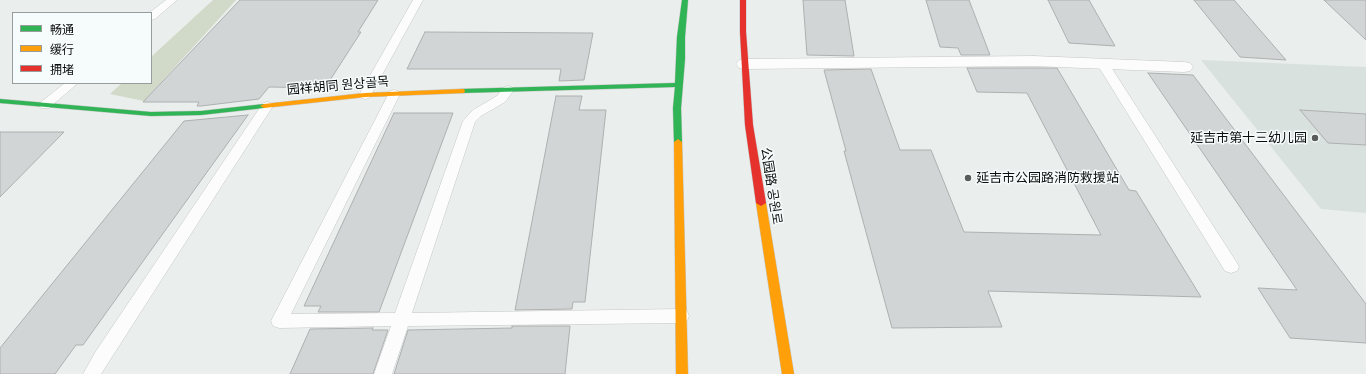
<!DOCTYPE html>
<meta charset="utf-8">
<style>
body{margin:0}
#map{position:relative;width:1366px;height:374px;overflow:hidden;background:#eaeeec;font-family:Cabin,"Noto Sans SC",sans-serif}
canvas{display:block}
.legend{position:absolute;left:12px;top:12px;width:140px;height:72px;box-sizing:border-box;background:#f6fcfb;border:1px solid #989d9c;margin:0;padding:5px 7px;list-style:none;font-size:12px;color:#0c0e0d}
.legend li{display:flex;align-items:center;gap:8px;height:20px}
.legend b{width:20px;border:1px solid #989d9c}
</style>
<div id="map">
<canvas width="1366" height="374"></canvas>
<ul class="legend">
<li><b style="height:5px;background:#30b455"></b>畅通</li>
<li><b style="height:5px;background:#ff9f0a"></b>缓行</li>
<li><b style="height:5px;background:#e5322d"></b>拥堵</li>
</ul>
</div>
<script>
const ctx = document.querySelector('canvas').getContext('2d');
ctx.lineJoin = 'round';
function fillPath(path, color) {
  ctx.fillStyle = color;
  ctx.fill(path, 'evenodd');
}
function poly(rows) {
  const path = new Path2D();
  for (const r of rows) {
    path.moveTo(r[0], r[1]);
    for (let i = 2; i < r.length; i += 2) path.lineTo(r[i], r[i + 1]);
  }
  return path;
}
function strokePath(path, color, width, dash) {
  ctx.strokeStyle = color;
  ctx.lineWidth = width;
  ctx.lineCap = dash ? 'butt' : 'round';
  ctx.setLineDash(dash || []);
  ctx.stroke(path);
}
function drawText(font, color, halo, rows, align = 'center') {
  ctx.font = font + ' Cabin,"Noto Sans SC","Noto Sans KR",sans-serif';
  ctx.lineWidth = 3;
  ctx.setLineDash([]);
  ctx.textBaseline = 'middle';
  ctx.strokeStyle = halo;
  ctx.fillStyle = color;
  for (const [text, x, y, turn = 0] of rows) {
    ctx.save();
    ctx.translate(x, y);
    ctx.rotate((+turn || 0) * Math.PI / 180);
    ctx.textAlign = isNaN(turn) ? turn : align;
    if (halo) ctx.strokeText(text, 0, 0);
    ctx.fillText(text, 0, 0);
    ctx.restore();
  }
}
const built = poly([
 [1201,60,1366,67,1366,213,1321,209]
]);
const green = poly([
 [213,0,236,0,144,101,110,94,122,83,151,83,151,57]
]);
const building = poly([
 [240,0,378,0,358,32,361,32,325,88,269,87,259,99,201,106,197,106,199,102,143,102,240,0],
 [803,0,845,0,854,56,807,55,803,0],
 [926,0,969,0,990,55,961,55,958,48,940,47,926,0],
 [1048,0,1089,0,1115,46,1069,43,1048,0],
 [1194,0,1234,0,1286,60,1240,57,1194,0],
 [1324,0,1366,0,1366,40,1324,0],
 [425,32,593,33,584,80,559,81,561,69,407,69,425,32],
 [967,68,1057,68,1129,190,1136,191,1201,297,988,291,1002,327,892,328,844,151,846,151,824,70,871,69,900,150,931,150,964,232,1101,235,1027,93,977,92,967,68],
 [1148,73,1193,75,1366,304,1366,343,1290,338,1258,288,1297,290,1148,73],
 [556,96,582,96,579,110,606,110,585,302,573,302,572,309,515,310,556,96],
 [1300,110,1366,114,1366,145,1328,143,1300,110],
 [394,113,453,113,379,312,318,312,321,306,304,306,394,113],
 [248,115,83,345,76,345,55,374,0,374,0,348,184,121,248,115],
 [0,132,64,132,0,197,0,132],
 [512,326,570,326,565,374,394,374,408,330,512,328,512,326],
 [373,328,372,330,388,330,373,374,290,374,310,329,373,328]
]);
const lane = poly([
 [166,0,177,0,155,19,151,20,151,13,149,13,166,0],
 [413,0,423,0,371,95,369,98,365,99,361,98,359,95,413,0],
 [1103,61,1107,62,1109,64,1237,263,1239,267,1237,271,1231,273,1225,271,1097,64,1099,62,1103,61],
 [65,83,78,83,49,108,41,108,39,105,41,102,65,83],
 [508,86,512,87,514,90,505,102,481,116,475,122,412,313,681,309,687,311,689,316,687,321,681,323,408,326,392,374,374,374,391,326,279,328,273,326,271,321,390,91,394,90,398,91,400,94,291,314,395,313,463,121,473,110,497,96,504,87,508,86],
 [267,102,271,103,273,106,101,374,83,374,96,351,261,106,263,103,267,102]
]);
const street = poly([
 [1033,56,1184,62,1190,63,1193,67,1190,71,1184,72,1033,66,745,69,739,68,736,64,739,60,745,59,1033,56]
]);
const fast = poly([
 [682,0,688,0,685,37,685,59,681,108,682,142,681,144,678,145,674,142,673,108,675,87,461,93,457,91,461,89,675,83,677,37,682,0],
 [0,99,151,112,201,111,264,104,268,106,264,108,201,115,151,116,0,103,0,99]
]);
const slow = poly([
 [461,89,464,89,465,91,464,93,365,97,264,108,260,106,264,104,365,93,461,89],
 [678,139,682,142,688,374,676,374,674,142,678,139],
 [761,200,766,203,794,374,782,374,756,203,761,200]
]);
const jam = poly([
 [740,0,746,0,746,32,753,125,766,203,761,206,756,203,745,125,740,32,740,0]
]);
const markers = [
 [1315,138,4,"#5a5c5b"],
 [968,178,4,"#5a5c5b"]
];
const streetNames = [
 ["园祥胡同 원상골목",338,86,-5],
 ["公园路 공원로",771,186,81]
];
const poiNames = [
 ["延吉市第十三幼儿园",1307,138],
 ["延吉市公园路消防救援站",976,178,"left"]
];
fillPath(built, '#d8e1de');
fillPath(green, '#d1d9c8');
fillPath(building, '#d2d5d5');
strokePath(building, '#aeb0b0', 1);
strokePath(lane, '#c4c6c6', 1);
strokePath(street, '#c4c6c6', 1);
strokePath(fast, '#c4c6c6', 1);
strokePath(slow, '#c4c6c6', 1);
strokePath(jam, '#c4c6c6', 1);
fillPath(lane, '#fcfcfc');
fillPath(street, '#fcfcfc');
fillPath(fast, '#30b455');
fillPath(slow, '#ff9f0a');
fillPath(jam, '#e5322d');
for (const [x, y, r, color] of markers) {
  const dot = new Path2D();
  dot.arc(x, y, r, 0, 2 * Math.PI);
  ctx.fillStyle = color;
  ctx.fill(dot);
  strokePath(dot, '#f6fcfb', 1.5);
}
drawText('13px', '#0c0e0d', '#f6fcfb', streetNames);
drawText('13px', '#0c0e0d', '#f6fcfb', poiNames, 'right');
</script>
